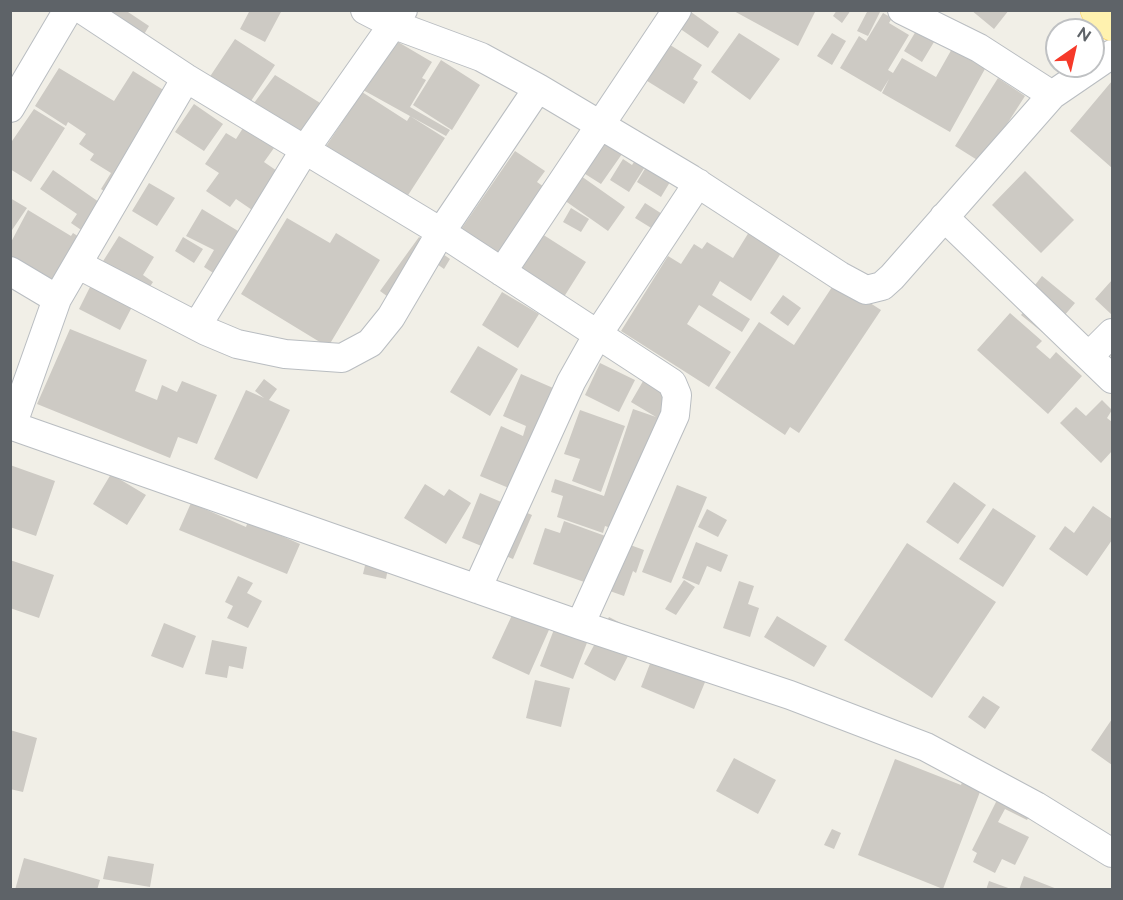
<!DOCTYPE html>
<style>
body{margin:0}
#map{position:relative;width:1123px;height:900px;overflow:hidden;background:#f1efe7;font-family:Raleway,sans-serif}
canvas{display:block}
.frame{position:absolute;inset:0;border:12px solid #5e6368;pointer-events:none}
.north{position:absolute;left:1045px;top:18px;width:60px;height:60px;box-sizing:border-box;background:#fff;border:2px solid #bfc1c3;border-radius:50%;rotate:34deg;font-size:16px;font-weight:700;line-height:24px;text-align:center;color:#5e6368}
.north::after{content:'';display:block;margin:auto;width:21px;height:27px;background:#f63929;clip-path:polygon(50% 0,100% 100%,50% 72%,0 100%)}
</style>
<div id="map">
<canvas width="1123" height="900"></canvas>
<div class="frame"></div>
<div class="north">N</div>
</div>
<script>
const ctx = document.querySelector('canvas').getContext('2d');
ctx.lineJoin = 'round';
function fillPath(path, color) {
  ctx.fillStyle = color;
  ctx.fill(path, 'evenodd');
}
function poly(rows) {
  const path = new Path2D();
  for (const r of rows) {
    path.moveTo(r[0], r[1]);
    for (let i = 2; i < r.length; i += 2) path.lineTo(r[i], r[i + 1]);
  }
  return path;
}
function strokePath(path, color, width, dash) {
  ctx.strokeStyle = color;
  ctx.lineWidth = width;
  ctx.lineCap = dash ? 'butt' : 'round';
  ctx.setLineDash(dash || []);
  ctx.stroke(path);
}
const building = poly([
 [93,10,125,10,149,26,140,41],
 [250,10,282,10,265,42,240,29],
 [732,10,816,10,798,46],
 [837,10,851,10,842,23,833,16],
 [868,10,881,10,868,36,857,31],
 [971,10,1009,10,994,29],
 [691,12,719,32,708,48,679,28],
 [883,13,892,18,889,23,909,35,888,70,893,73,902,58,936,77,962,31,996,49,950,132,882,93,889,79,881,92,840,68,859,36,866,41],
 [919,26,937,37,922,62,904,51],
 [739,33,780,59,750,100,711,72],
 [832,33,846,41,832,65,817,56],
 [235,39,275,65,247,107,207,81],
 [393,39,432,62,422,78,426,80,410,107,450,130,446,136,363,90],
 [667,43,702,65,693,79,698,82,684,104,644,79],
 [441,60,480,85,452,130,413,105],
 [59,68,114,101,133,71,173,96,110,195,101,189,111,173,90,160,94,154,79,144,86,134,68,122,66,126,35,106],
 [275,75,338,114,317,148,251,107],
 [998,78,1025,96,982,163,955,146],
 [1112,81,1112,168,1070,131],
 [362,92,407,121,410,116,445,138,403,203,323,151],
 [194,104,223,124,204,151,175,132],
 [34,109,65,128,31,182,10,169,10,144],
 [243,128,274,148,264,162,280,173,255,212,236,199,230,207,206,191,219,173,205,164,226,133,236,139],
 [604,141,622,154,601,184,582,172],
 [515,151,545,171,537,182,547,189,496,263,457,235],
 [638,156,648,162,629,192,610,180,623,159,632,165],
 [646,167,670,182,661,197,637,182],
 [53,170,109,209,90,236,71,223,77,214,40,189],
 [1025,171,1074,220,1041,253,992,205],
 [581,176,625,207,608,231,564,200],
 [149,183,175,198,157,226,132,211],
 [10,198,27,208,10,233],
 [645,203,670,219,661,234,635,218],
 [571,208,589,219,581,232,563,222],
 [202,209,243,234,218,276,204,267,214,250,186,236],
 [28,210,71,236,73,233,87,242,59,288,10,258,10,244],
 [287,218,330,243,336,233,380,260,328,347,241,294],
 [749,232,781,253,751,301,720,281,712,295,750,319,742,332,699,305,687,324,731,352,709,387,621,331,668,256,681,264,694,244,702,249,707,242,733,258],
 [542,234,586,262,562,300,518,272],
 [119,236,154,257,143,275,153,282,145,294,100,266],
 [183,237,203,249,194,263,175,251],
 [419,237,450,259,444,269,427,257,399,305,380,291],
 [1042,276,1075,303,1047,336,1021,315,1030,304,1024,299],
 [1112,280,1112,315,1095,299],
 [93,281,134,303,120,330,79,309],
 [836,281,881,310,799,433,790,427,785,435,715,388,759,322,794,345],
 [502,292,539,314,518,348,482,325],
 [783,295,801,308,788,326,770,313],
 [1010,313,1042,341,1036,347,1050,359,1056,352,1082,376,1048,414,977,350],
 [70,329,147,360,135,391,157,400,162,385,177,392,182,381,217,395,197,444,178,437,170,458,37,404],
 [478,346,518,369,490,416,450,392],
 [600,363,635,380,619,412,585,395],
 [521,374,560,391,516,491,480,476,501,426,523,436,526,426,503,416],
 [646,376,678,396,632,535,605,526,603,533,557,517,563,496,551,492,555,479,604,496,633,409,656,417,631,402],
 [264,379,277,389,269,400,290,410,257,479,214,459,246,390,264,398,255,391],
 [1102,400,1112,410,1107,418,1112,422,1112,451,1101,463,1060,423,1076,407,1086,416],
 [580,410,625,426,601,492,572,481,580,459,564,454],
 [10,465,55,481,36,536,10,527],
 [111,474,146,495,127,525,93,504],
 [954,482,986,505,958,544,926,522],
 [425,484,444,496,449,489,471,503,446,544,404,518],
 [677,485,707,497,671,583,642,572],
 [480,493,532,515,513,559,462,538],
 [191,503,246,527,248,521,300,544,287,574,179,530],
 [1093,506,1112,519,1112,540,1087,576,1049,549,1065,526,1074,533],
 [993,508,1036,536,1003,587,959,559],
 [707,509,727,520,718,537,698,527],
 [564,521,644,550,636,573,633,571,624,596,533,564,545,528,560,533],
 [696,542,728,555,721,572,707,566,699,585,682,578],
 [907,543,996,602,932,698,844,640],
 [367,557,389,562,386,579,363,574],
 [10,560,54,575,39,618,10,608],
 [238,576,253,583,247,593,262,601,248,628,227,618,233,606,225,602],
 [684,580,695,587,676,615,665,609],
 [739,581,754,586,748,604,759,608,750,637,723,628],
 [520,598,556,614,529,675,492,658],
 [777,616,827,646,814,667,764,637],
 [609,617,640,633,615,681,584,664],
 [558,619,595,622,573,679,540,666],
 [164,623,196,636,183,668,151,656],
 [212,640,247,647,243,669,229,666,227,678,205,674],
 [658,643,712,665,694,709,641,687],
 [535,680,570,688,561,727,526,718],
 [983,696,1000,707,985,729,968,717],
 [1112,719,1112,765,1091,750],
 [10,730,37,738,23,792,10,789],
 [734,758,776,780,758,814,716,791],
 [895,759,961,785,967,769,986,776,943,889,858,855],
 [1004,786,1036,802,1027,820,1005,809,998,822,1029,837,1015,865,1002,859,995,873,973,862,977,853,972,850],
 [832,829,841,833,834,849,824,845],
 [108,856,154,864,150,887,103,879],
 [24,858,100,880,97,890,15,890],
 [1024,876,1057,889,1057,890,1019,890],
 [989,881,1011,889,1010,890,986,890]
]);
const minor = poly([
 [83,10,186,78,441,232,672,383,677,395,675,415,580,625],
 [365,10,392,24,481,57,538,88,691,179,840,276,866,290,882,286,892,277,1052,95,1112,54],
 [902,10,979,48,1052,95],
 [10,108,68,10],
 [944,217,1112,379],
 [79,265,206,331,237,344,285,354,342,358,370,343,391,317,441,232,538,88],
 [10,271,57,299],
 [502,272,677,10],
 [197,326,304,151,403,10],
 [1090,355,1112,333],
 [10,425,580,625,790,695,926,747,1036,806,1112,853],
 [12,426,57,299,186,78],
 [477,589,571,382,598,334,698,183]
]);
const major = poly([
 [1097,10,1112,24]
]);
fillPath(building, '#cdcac4');
strokePath(minor, '#b9bdc1', 30);
strokePath(major, '#fcce56', 34);
strokePath(minor, '#fff', 28);
strokePath(major, '#fff2af', 33);
</script>
